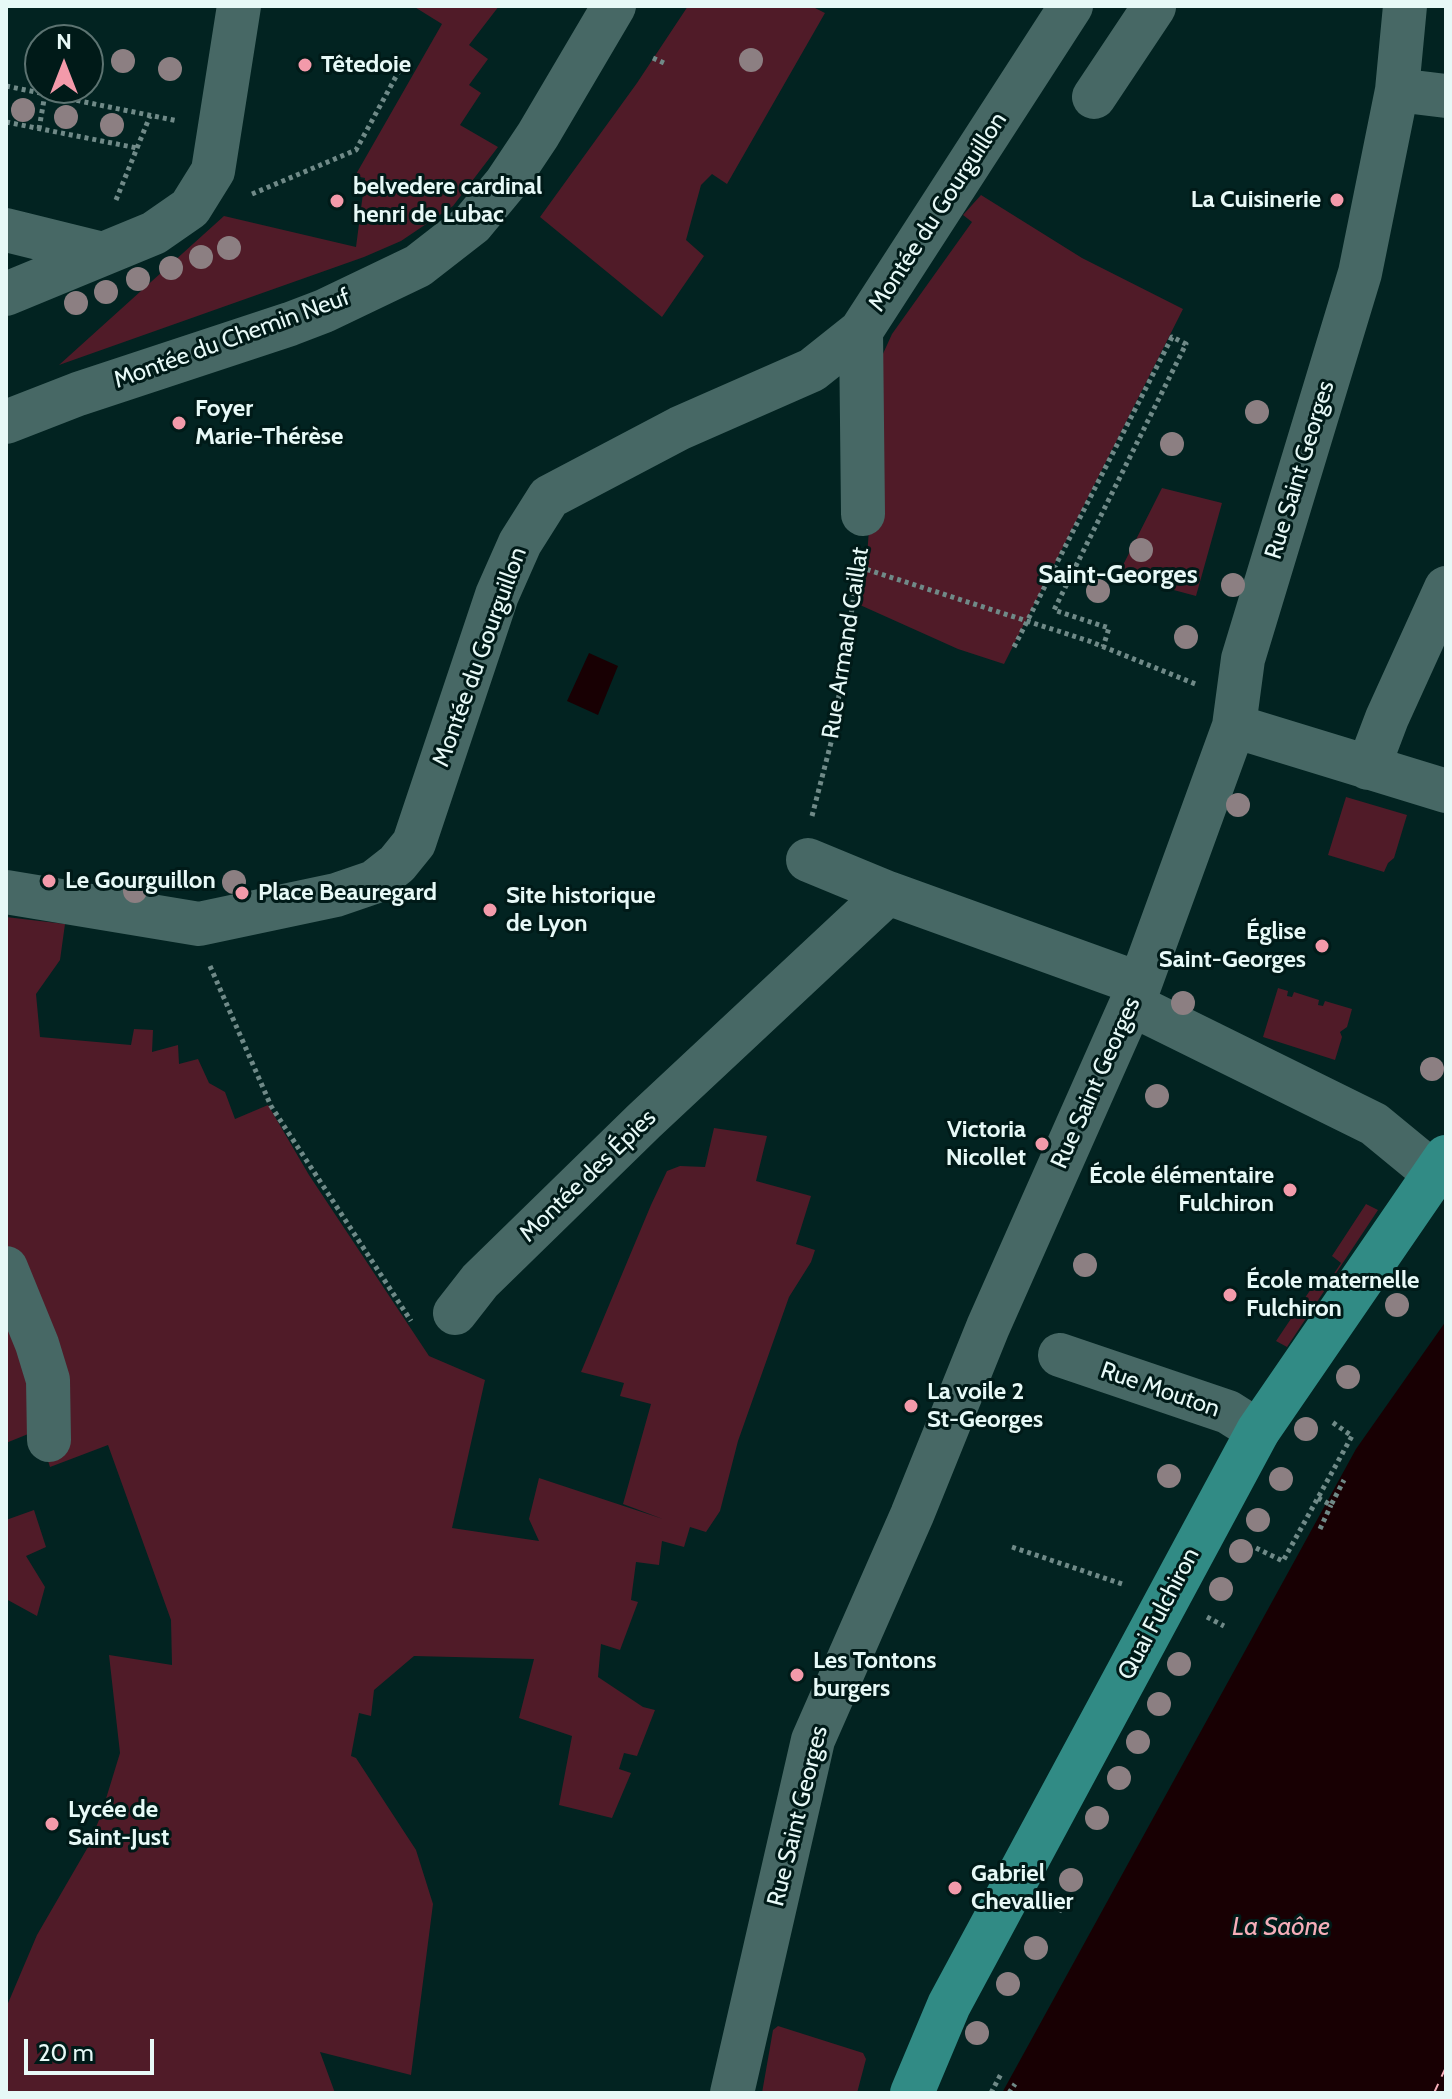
<!DOCTYPE html>
<meta charset="utf-8">
<style>
body{margin:0}
#map{position:relative;width:1452px;height:2099px;overflow:hidden;background:#022321;font-family:Cabin,sans-serif}
canvas{display:block}
.frame{position:absolute;inset:0;border:8px solid #e7f9f7;pointer-events:none}
.north{position:absolute;left:24px;top:24px;width:80px;height:80px;box-sizing:border-box;background:#001a18;border:2px solid #5c7371;border-radius:50%;rotate:0deg;font-size:22px;font-weight:700;line-height:32px;text-align:center;color:#e7f9f7}
.north::after{content:'';display:block;margin:auto;width:28px;height:36px;background:#f39aaa;clip-path:polygon(50% 0,100% 100%,50% 72%,0 100%)}
.scale{position:absolute;left:24px;top:2039px;width:130px;height:36px;box-sizing:border-box;border:4px solid #e7f9f7;border-top:0;padding-left:10px;font-size:24px;line-height:28px;white-space:nowrap;color:#e7f9f7;-webkit-text-stroke:6px #001a18;paint-order:stroke}
</style>
<div id="map">
<canvas width="1452" height="2099"></canvas>
<div class="frame"></div>
<div class="north">N</div>
<div class="scale">20 m</div>
</div>
<script>
const ctx = document.querySelector('canvas').getContext('2d');
ctx.lineJoin = 'round';
function fillPath(path, color) {
  ctx.fillStyle = color;
  ctx.fill(path, 'evenodd');
}
function poly(rows) {
  const path = new Path2D();
  for (const r of rows) {
    path.moveTo(r[0], r[1]);
    for (let i = 2; i < r.length; i += 2) path.lineTo(r[i], r[i + 1]);
  }
  return path;
}
function strokePath(path, color, width, dash) {
  ctx.strokeStyle = color;
  ctx.lineWidth = width;
  ctx.lineCap = dash ? 'butt' : 'round';
  ctx.setLineDash(dash || []);
  ctx.stroke(path);
}
function drawText(font, color, halo, rows, align = 'center') {
  ctx.font = font + ' Cabin,sans-serif';
  ctx.lineWidth = 6;
  ctx.setLineDash([]);
  ctx.textBaseline = 'middle';
  ctx.strokeStyle = halo;
  ctx.fillStyle = color;
  for (const [text, x, y, turn = 0] of rows) {
    ctx.save();
    ctx.translate(x, y);
    ctx.rotate((+turn || 0) * Math.PI / 180);
    ctx.textAlign = isNaN(turn) ? turn : align;
    if (halo) ctx.strokeText(text, 0, 0);
    ctx.fillText(text, 0, 0);
    ctx.restore();
  }
}
const green = poly([
 [413,6,499,6,469,45,488,59,469,85,481,93,460,125,498,147,453,206,401,241,364,257,59,365,224,216,356,247,365,178,355,176,442,24],
 [688,6,811,6,825,13,727,184,712,174,701,185,686,240,704,256,662,317,540,217,637,83],
 [981,195,1082,258,1183,309,1004,664,958,649,860,605,867,556,882,356,892,334,972,222,963,215],
 [1162,488,1222,503,1196,596,1118,575],
 [1346,797,1407,815,1394,858,1388,863,1384,872,1328,855],
 [6,917,65,924,60,960,36,994,40,1037,131,1045,134,1029,153,1030,152,1052,178,1045,179,1064,198,1059,209,1083,225,1092,235,1119,268,1105,309,1175,429,1356,485,1380,452,1528,539,1541,529,1519,539,1478,663,1519,623,1504,651,1404,620,1396,624,1383,581,1372,651,1205,667,1171,680,1166,705,1167,714,1128,767,1136,756,1181,811,1196,796,1244,815,1250,811,1262,789,1297,738,1441,720,1511,706,1532,690,1527,684,1547,662,1541,659,1565,636,1562,631,1600,638,1602,620,1650,601,1644,598,1677,643,1707,655,1710,637,1756,624,1753,619,1769,631,1773,612,1818,559,1805,572,1736,519,1718,534,1659,414,1656,374,1690,371,1716,359,1713,351,1756,356,1758,416,1850,433,1904,411,2075,320,2052,335,2093,6,2093,6,2008,37,1935,88,1847,101,1815,120,1753,109,1655,172,1665,171,1620,108,1445,50,1467,38,1430,6,1443],
 [1278,988,1288,991,1287,996,1292,997,1294,992,1319,1000,1318,1005,1323,1006,1325,1001,1352,1009,1347,1027,1340,1032,1342,1037,1335,1060,1263,1037],
 [1366,1204,1378,1210,1287,1347,1276,1341,1317,1280,1327,1284,1341,1263,1332,1256],
 [34,1510,46,1547,26,1556,45,1587,37,1616,6,1599,6,1520],
 [778,2026,863,2053,866,2059,857,2093,762,2093,773,2030]
]);
const water = poly([
 [589,653,618,666,598,715,567,701],
 [1446,1321,1446,2093,1002,2093,1356,1449]
]);
const ferry = poly([
 [1434,2093,1446,2067]
]);
const path = poly([
 [653,58,666,64],
 [6,86,178,121],
 [6,122,137,148],
 [39,129,45,94],
 [252,194,356,150,399,71],
 [116,200,150,116],
 [859,567,1089,641,1198,685],
 [1014,647,1172,337,1186,344,1054,610,1109,628,1103,647],
 [812,816,833,735,860,555],
 [210,966,271,1106,411,1321],
 [1318,1498,1331,1505,1344,1480],
 [1320,1529,1331,1505],
 [1012,1547,1125,1585],
 [1256,1548,1283,1561,1352,1436,1332,1422],
 [1207,1617,1224,1626],
 [1052,1905,1064,1912],
 [991,2093,1002,2072],
 [1009,2093,1015,2084]
]);
const minor = poly([
 [1397,90,1446,96],
 [1094,97,1154,7],
 [6,230,103,254],
 [6,294,154,233,190,208,213,171,239,6],
 [861,331,863,514],
 [6,422,78,394,290,324,324,311,418,266,472,224,506,183,538,135,614,6],
 [1234,726,1446,791],
 [1368,768,1387,718,1446,588],
 [808,860,888,893],
 [6,892,199,924,336,895,374,882,397,864,414,843,497,595,520,543,549,497,680,428,812,370,861,331,1071,6],
 [1141,1009,1374,1124,1419,1161],
 [6,1268,37,1344,48,1380,49,1440],
 [455,1313,480,1281,644,1121,888,893,1140,984],
 [1060,1355,1228,1412,1258,1431],
 [732,2093,813,1740,912,1515,988,1327,1140,984,1234,726,1243,659,1360,273,1397,90,1405,6]
]);
const major = poly([
 [912,2093,949,2005,1258,1431,1446,1157]
]);
const trees = [
 [751,60],
 [123,61],
 [170,69],
 [23,110],
 [66,117],
 [112,125],
 [229,248],
 [201,257],
 [171,268],
 [138,279],
 [106,292],
 [76,303],
 [1257,412],
 [1172,444],
 [1141,550],
 [1233,585],
 [1098,591],
 [1186,637],
 [1238,805],
 [234,882],
 [135,891],
 [1183,1003],
 [1432,1069],
 [1157,1096],
 [1085,1265],
 [1397,1305],
 [1348,1377],
 [1306,1429],
 [1169,1476],
 [1281,1479],
 [1258,1520],
 [1241,1551],
 [1221,1589],
 [1179,1664],
 [1159,1704],
 [1138,1742],
 [1119,1778],
 [1097,1818],
 [1071,1880],
 [1036,1948],
 [1008,1984],
 [977,2033]
];
const markers = [
 [305,65,8,"#f39aaa"],
 [1337,200,8,"#f39aaa"],
 [337,201,8,"#f39aaa"],
 [179,423,8,"#f39aaa"],
 [49,881,8,"#f39aaa"],
 [242,893,8,"#f39aaa"],
 [490,910,8,"#f39aaa"],
 [1322,946,8,"#f39aaa"],
 [1042,1144,8,"#f39aaa"],
 [1290,1190,8,"#f39aaa"],
 [1230,1295,8,"#f39aaa"],
 [911,1406,8,"#f39aaa"],
 [797,1675,8,"#f39aaa"],
 [52,1824,8,"#f39aaa"],
 [955,1888,8,"#f39aaa"]
];
const poiNames = [
 ["Têtedoie",321,65],
 ["belvedere cardinal",353,187],
 ["henri de Lubac",353,215],
 ["La Cuisinerie",1321,200,"right"],
 ["Foyer",195,409],
 ["Marie-Thérèse",195,437],
 ["Le Gourguillon",65,881],
 ["Place Beauregard",258,893],
 ["Site historique",506,896],
 ["de Lyon",506,924],
 ["Église",1306,932,"right"],
 ["Saint-Georges",1306,960,"right"],
 ["Victoria",1026,1130,"right"],
 ["Nicollet",1026,1158,"right"],
 ["École élémentaire",1274,1176,"right"],
 ["Fulchiron",1274,1204,"right"],
 ["École maternelle",1246,1281],
 ["Fulchiron",1246,1309],
 ["La voile 2",927,1392],
 ["St-Georges",927,1420],
 ["Les Tontons",813,1661],
 ["burgers",813,1689],
 ["Lycée de",68,1810],
 ["Saint-Just",68,1838],
 ["Gabriel",971,1874],
 ["Chevallier",971,1902]
];
const streetNames = [
 ["Montée du Gourguillon",938,212,-57],
 ["Montée du Chemin Neuf",232,339,-20],
 ["Rue Saint Georges",1300,470,-73],
 ["Rue Armand Caillat",846,643,-81],
 ["Montée du Gourguillon",480,657,-70],
 ["Rue Saint Georges",1096,1083,-66],
 ["Montée des Épies",588,1176,-44],
 ["Rue Mouton",1160,1390,19],
 ["Quai Fulchiron",1159,1614,-62],
 ["Rue Saint Georges",798,1816,-76]
];
const neighbourhoodNames = [
 ["Saint-Georges",1118,575]
];
const waterNames = [
 ["La Saône",1281,1927]
];
fillPath(green, '#501b28');
fillPath(water, '#180003');
strokePath(ferry, '#f5aeb9', 2, [10, 8]);
strokePath(path, '#708a88', 5, [4, 4]);
strokePath(minor, '#476865', 44);
strokePath(major, '#318b85', 44);
ctx.fillStyle = '#8c7f82';
for (const [x, y] of trees) {
  ctx.beginPath();
  ctx.arc(x, y, 12, 0, 2 * Math.PI);
  ctx.fill();
}
for (const [x, y, r, color] of markers) {
  const dot = new Path2D();
  dot.arc(x, y, r, 0, 2 * Math.PI);
  ctx.fillStyle = color;
  ctx.fill(dot);
  strokePath(dot, '#001a18', 3);
}
drawText('bold 24px', '#e7f9f7', '#001a18', poiNames, 'left');
drawText('24px', '#e7f9f7', '#001a18', streetNames);
drawText('bold 26px', '#e7f9f7', '#001a18', neighbourhoodNames);
drawText('italic 26px', '#f5aeb9', '#001a18', waterNames);
</script>
